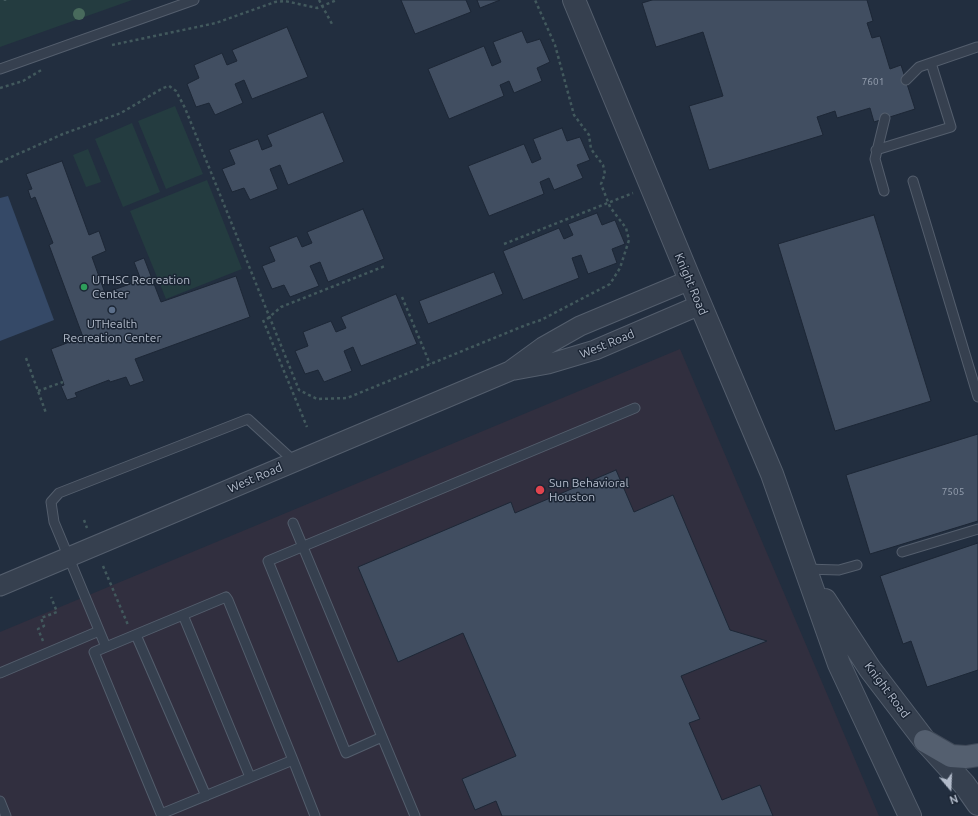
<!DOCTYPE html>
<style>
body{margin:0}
#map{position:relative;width:978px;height:816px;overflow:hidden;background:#222e3f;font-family:Ubuntu,sans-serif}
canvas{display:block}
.north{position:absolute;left:930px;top:768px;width:40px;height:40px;-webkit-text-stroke:3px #1b2534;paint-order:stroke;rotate:161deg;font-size:11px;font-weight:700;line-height:16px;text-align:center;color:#b2bbca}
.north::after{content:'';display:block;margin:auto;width:14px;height:18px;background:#b2bbca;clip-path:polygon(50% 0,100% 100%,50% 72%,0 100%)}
</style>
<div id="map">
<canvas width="978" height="816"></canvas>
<div class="north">N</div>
</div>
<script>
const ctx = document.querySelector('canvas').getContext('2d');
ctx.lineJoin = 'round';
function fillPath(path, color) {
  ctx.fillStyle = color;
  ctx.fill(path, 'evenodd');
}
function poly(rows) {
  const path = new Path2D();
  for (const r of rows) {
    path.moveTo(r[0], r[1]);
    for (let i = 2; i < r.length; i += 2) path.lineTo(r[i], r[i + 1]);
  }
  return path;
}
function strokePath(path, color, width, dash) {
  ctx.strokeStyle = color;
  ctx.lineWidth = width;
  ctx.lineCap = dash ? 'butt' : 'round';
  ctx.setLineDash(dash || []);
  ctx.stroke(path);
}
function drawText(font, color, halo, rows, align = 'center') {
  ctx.font = font + ' Ubuntu,sans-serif';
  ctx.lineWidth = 3;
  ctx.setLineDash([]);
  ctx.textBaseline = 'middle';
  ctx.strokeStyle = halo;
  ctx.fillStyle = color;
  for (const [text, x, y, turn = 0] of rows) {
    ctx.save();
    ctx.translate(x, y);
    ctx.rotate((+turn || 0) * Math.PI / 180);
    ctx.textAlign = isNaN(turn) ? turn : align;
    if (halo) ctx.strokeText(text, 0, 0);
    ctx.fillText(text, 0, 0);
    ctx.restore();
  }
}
const medical = poly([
 [680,349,879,816,0,816,0,632]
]);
const green = poly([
 [0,0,132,0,0,47],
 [175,106,203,174,166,189,138,121],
 [132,123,160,192,123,207,95,139],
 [88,149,101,182,86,187,73,155],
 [207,180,242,269,166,299,130,211]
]);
const water = poly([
 [8,196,54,320,0,341,0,198]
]);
const building = poly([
 [401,0,466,0,471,12,415,34,401,0],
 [477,0,500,0,480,8,477,0],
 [652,0,867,0,873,21,867,23,872,38,880,36,890,69,901,65,915,109,874,122,870,108,837,118,835,111,817,117,823,135,709,170,689,106,723,96,703,32,656,47,642,3,652,0],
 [287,27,308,77,252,99,244,80,235,84,243,103,215,115,209,103,196,107,187,84,199,78,194,65,222,53,227,65,237,61,232,50,287,27],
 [522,31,527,43,540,39,550,62,537,68,542,81,514,93,509,81,500,85,504,96,449,119,428,69,484,46,492,66,501,62,493,42,522,31],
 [323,112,344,162,288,185,280,165,270,169,278,189,250,200,244,188,232,192,222,169,235,164,229,150,258,139,262,150,272,146,267,135,323,112],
 [562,128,567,141,580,137,590,160,577,165,583,178,554,190,549,178,540,182,544,194,489,216,468,166,524,144,532,163,541,159,533,139,562,128],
 [62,161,89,235,99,231,106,251,92,257,105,293,141,280,134,262,144,258,161,302,236,276,250,317,135,359,144,381,130,386,126,377,110,382,109,380,75,393,77,397,67,400,61,386,64,385,63,382,51,349,83,337,49,245,53,243,35,197,31,199,28,190,32,189,26,174,62,161],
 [363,209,384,259,328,282,320,262,310,266,319,286,290,297,284,285,272,289,262,266,275,261,269,247,297,236,302,247,312,243,307,232,363,209],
 [597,213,602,225,615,220,625,244,612,249,617,263,588,274,581,255,572,258,579,278,523,300,503,251,559,228,564,239,573,235,568,224,597,213],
 [874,215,931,401,835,431,778,244,874,215],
 [494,272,503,294,428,324,419,301,494,272],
 [396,294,417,344,361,366,353,347,344,351,352,371,324,382,318,370,305,374,295,351,308,346,303,332,331,321,336,332,346,328,341,317,396,294],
 [978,434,978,521,870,554,846,475,978,434],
 [616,470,634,512,673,495,730,630,767,641,681,676,700,719,689,723,722,800,760,785,773,816,502,816,496,801,475,810,462,779,516,756,463,633,398,662,358,567,511,502,515,513,616,470],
 [978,543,978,670,927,687,911,641,903,644,880,576,978,543]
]);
const path = poly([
 [5,0,5,1],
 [319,0,332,24],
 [112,45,216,23,275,2,285,1,317,8,337,0],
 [0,88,23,81,43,69],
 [0,162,63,134,121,113,163,88,169,86,176,91,185,108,299,390,317,399,347,398,526,325,541,320,610,284,620,268,629,240,626,228,610,207,601,184,605,174,603,165,591,149,589,135,574,115,555,45,535,0],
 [504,244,633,193],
 [402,297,430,364],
 [267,319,281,307,385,266],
 [263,320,307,427],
 [26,358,46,413],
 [38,391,63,382],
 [84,520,87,528],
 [103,566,128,625],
 [43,641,38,629,44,626,41,618,57,612,51,597]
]);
const service = poly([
 [0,69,194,0],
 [906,80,919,67,977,47],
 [876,150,951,127,931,63],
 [913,181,978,397],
 [884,191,875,159,885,118],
 [293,523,415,816],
 [902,552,978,529],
 [805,569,839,570,857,565],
 [183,615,250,777],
 [136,635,206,796],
 [106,647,54,522,51,502,59,493,248,419,295,462],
 [0,673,99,631],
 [382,737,346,753,268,561,635,408],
 [293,760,161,814,94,652,226,597,228,600,293,760,315,816],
 [0,801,6,816]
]);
const minor = poly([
 [515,370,548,364,595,350,700,305],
 [0,586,510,371,543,347,580,326,690,280]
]);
const tertiary = poly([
 [574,0,690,280,772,474,839,664,910,816],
 [825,600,870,669,925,741,964,784,978,804]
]);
const primary = poly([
 [925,741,951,756,966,757,978,755]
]);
const trees = [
 [79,14]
];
const markers = [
 [84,287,4,"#2e9e5b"],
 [112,310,4,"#5c6f8a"],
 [540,490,5,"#e0444e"]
];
const numberNames = [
 ["7601",873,82],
 ["7505",953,492]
];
const poiNames = [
 ["UTHSC Recreation",92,280],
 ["Center",92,294],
 ["UTHealth",112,324,"center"],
 ["Recreation Center",112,338,"center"],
 ["Sun Behavioral",549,483],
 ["Houston",549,497]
];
const streetNames = [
 ["Knight Road",691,284,67],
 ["West Road",607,344,-22],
 ["West Road",255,478,-23],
 ["Knight Road",887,690,53]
];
fillPath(medical, '#312f3f');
fillPath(green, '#243c40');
fillPath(water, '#354967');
fillPath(building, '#414e61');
strokePath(building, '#1d2736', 1);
strokePath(service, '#545e6d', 11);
strokePath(minor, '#545e6d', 21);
strokePath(tertiary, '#545e6d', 24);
strokePath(primary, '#3f4958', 24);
strokePath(path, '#42595d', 2.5, [3, 3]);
strokePath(service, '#36404f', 9);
strokePath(minor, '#36404f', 19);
strokePath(tertiary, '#36404f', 22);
strokePath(primary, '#545f6f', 22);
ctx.fillStyle = '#486a5c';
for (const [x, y] of trees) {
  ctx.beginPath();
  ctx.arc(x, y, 6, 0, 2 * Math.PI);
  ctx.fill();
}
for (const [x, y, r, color] of markers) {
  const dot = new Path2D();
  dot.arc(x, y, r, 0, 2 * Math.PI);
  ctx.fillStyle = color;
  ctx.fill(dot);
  strokePath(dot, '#1b2534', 1.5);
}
drawText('10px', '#96a0b0', null, numberNames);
drawText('12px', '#b2bbca', '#1b2534', poiNames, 'left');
drawText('12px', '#b2bbca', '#1b2534', streetNames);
</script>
